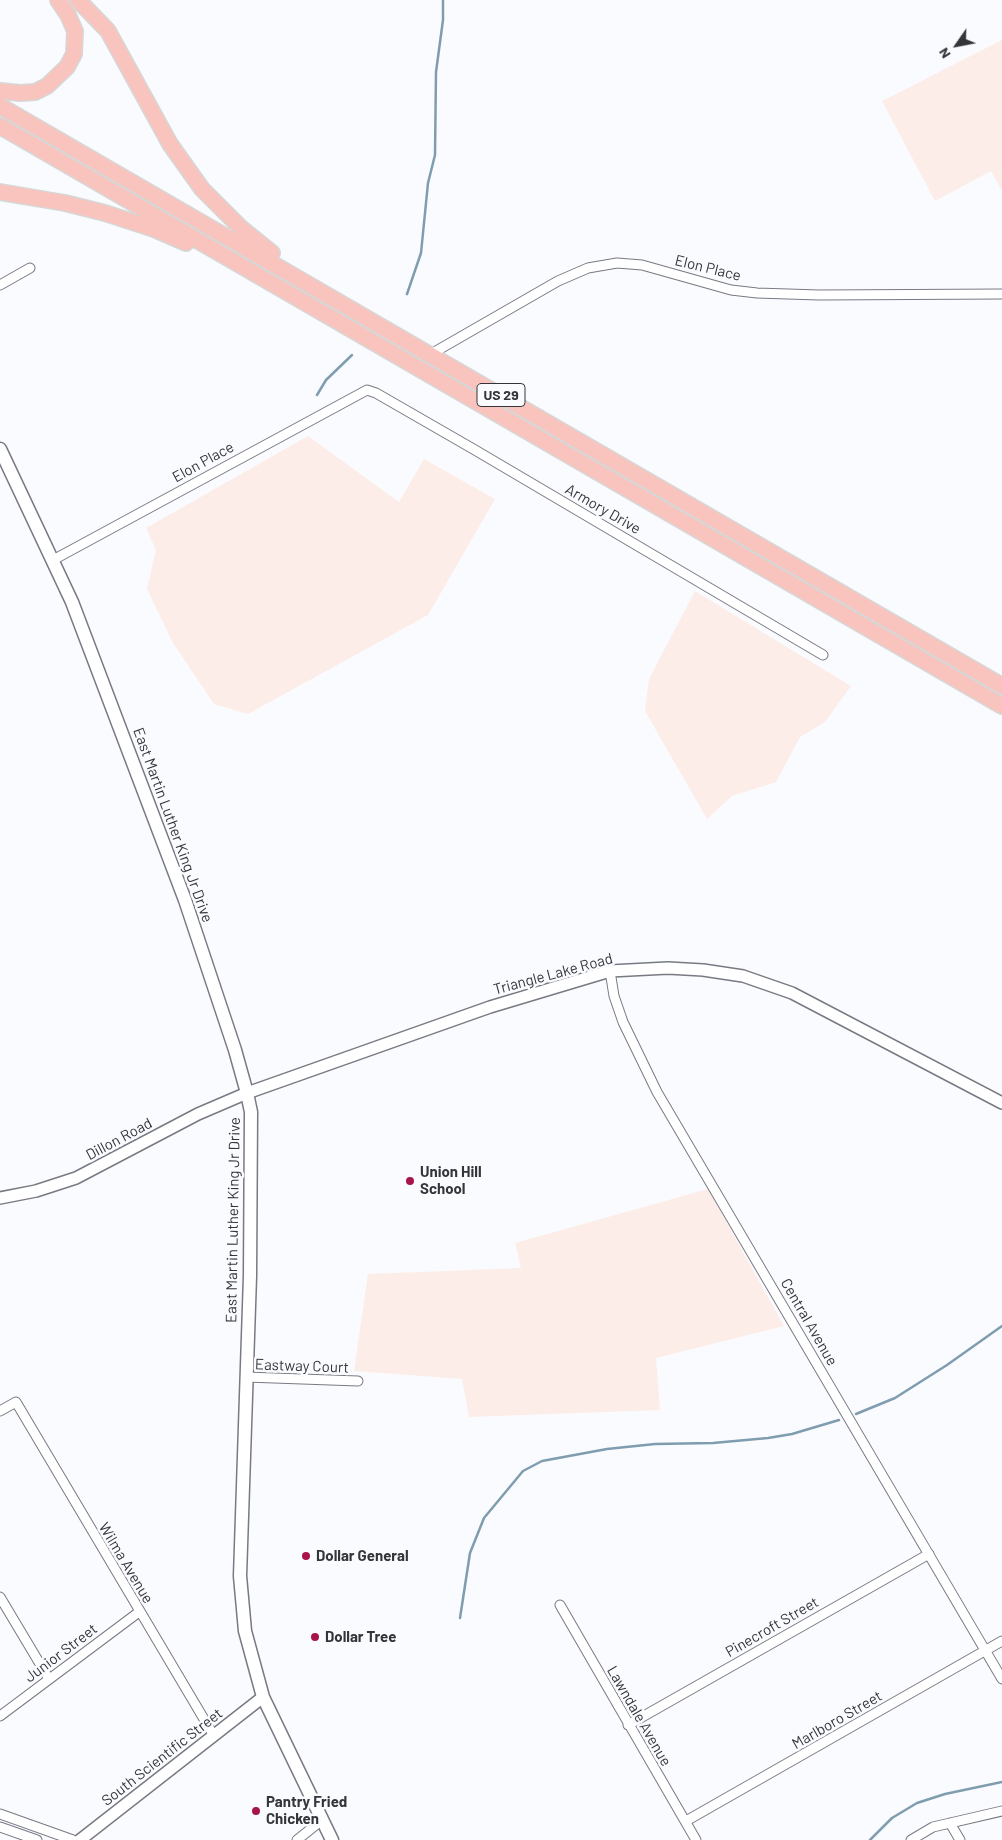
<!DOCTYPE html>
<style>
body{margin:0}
#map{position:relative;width:1002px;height:1840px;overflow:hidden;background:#fafbff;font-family:Barlow,sans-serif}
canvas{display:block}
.north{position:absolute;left:932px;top:20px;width:50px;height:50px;-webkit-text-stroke:4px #fafbff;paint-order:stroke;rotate:237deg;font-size:14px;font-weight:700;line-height:20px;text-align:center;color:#343539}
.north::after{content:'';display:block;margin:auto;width:18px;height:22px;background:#343539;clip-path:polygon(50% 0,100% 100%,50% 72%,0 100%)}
</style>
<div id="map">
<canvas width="1002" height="1840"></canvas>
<div class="north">N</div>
</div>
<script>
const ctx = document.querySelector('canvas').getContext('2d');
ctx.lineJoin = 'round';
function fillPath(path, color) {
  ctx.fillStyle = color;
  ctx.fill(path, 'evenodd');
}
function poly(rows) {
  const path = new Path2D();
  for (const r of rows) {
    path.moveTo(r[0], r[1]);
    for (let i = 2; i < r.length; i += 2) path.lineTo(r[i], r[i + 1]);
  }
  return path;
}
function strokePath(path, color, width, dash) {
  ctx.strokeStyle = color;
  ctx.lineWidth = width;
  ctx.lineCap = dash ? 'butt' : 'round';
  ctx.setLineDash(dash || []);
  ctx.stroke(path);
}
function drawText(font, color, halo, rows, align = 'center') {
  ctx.font = font + ' Barlow,sans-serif';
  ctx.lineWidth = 5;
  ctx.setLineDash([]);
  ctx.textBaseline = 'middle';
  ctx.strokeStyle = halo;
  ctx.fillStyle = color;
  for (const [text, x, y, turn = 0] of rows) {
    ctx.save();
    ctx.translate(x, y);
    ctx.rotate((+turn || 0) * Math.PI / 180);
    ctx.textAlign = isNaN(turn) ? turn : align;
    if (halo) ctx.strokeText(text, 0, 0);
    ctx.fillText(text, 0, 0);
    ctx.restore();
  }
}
const industrial = poly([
 [1002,40,1002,191,991,171,935,201,882,101],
 [308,436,399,502,424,459,495,499,428,615,248,714,214,704,173,643,147,589,156,550,146,528],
 [695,591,851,686,825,722,800,737,776,782,732,796,707,819,645,711,649,679],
 [708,1189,784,1326,656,1358,660,1410,469,1417,462,1379,354,1371,368,1274,521,1268,515,1243]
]);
const stream = poly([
 [407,294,421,253,428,183,435,155,436,72,443,20,443,0],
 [317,395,326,380,352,355],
 [856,1414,895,1398,947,1365,1002,1326],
 [460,1618,470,1553,484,1518,523,1471,542,1461,607,1449,655,1444,713,1443,768,1438,792,1434,839,1420],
 [870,1840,892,1818,917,1803,945,1794,1002,1782]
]);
const minor = poly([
 [0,285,30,268],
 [431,354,558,281,588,268,617,263,642,265,731,290,757,293,819,295,1002,294],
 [53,560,367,390,376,393,475,450,823,655],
 [610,971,614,996,623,1022,657,1092,1002,1679],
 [246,1377,358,1381],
 [0,1411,16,1402,214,1736],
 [0,1597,49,1679],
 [560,1605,696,1840],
 [0,1716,139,1612],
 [628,1725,929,1554],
 [0,1814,73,1840],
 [686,1821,1002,1641],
 [950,1823,960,1840],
 [0,1827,37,1840],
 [297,1840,322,1820],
 [911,1840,933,1827,1002,1811]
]);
const tertiary = poly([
 [0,1198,36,1191,76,1178,198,1114,247,1093,490,1007,610,971,668,968,703,970,743,976,792,993,1002,1103],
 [80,1840,263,1697]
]);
const secondary = poly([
 [0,449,72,602,185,900,235,1050,247,1093,251,1112,250,1276,240,1576,245,1631,263,1697,332,1840]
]);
const trunk = poly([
 [78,0,108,31,170,144,202,189,241,228,272,253],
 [0,91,20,93,35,92,47,86,67,67,74,54,75,31,68,15,58,0],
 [0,106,1002,686],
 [0,126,1002,706],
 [0,192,65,203,105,213,154,229,186,243]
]);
const markers = [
 [410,1181,5,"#a81349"],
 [306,1556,5,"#a81349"],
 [315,1637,5,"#a81349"],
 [256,1811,5,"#a81349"]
];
const shields = [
 [501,395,48]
];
const shieldNames = [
 ["US 29",501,395]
];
const streetNames = [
 ["Elon Place",708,268,14],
 ["Elon Place",203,462,-29],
 ["Armory Drive",603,509,30],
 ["East Martin Luther King Jr Drive",173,825,70],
 ["Triangle Lake Road",553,974,-15],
 ["Dillon Road",119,1139,-28],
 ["East Martin Luther King Jr Drive",233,1220,-89],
 ["Central Avenue",809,1322,60],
 ["Eastway Court",302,1366,2],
 ["Wilma Avenue",126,1563,59],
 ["Pinecroft Street",772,1627,-30],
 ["Junior Street",61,1653,-37],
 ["Lawndale Avenue",639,1716,60],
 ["Marlboro Street",837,1720,-30],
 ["South Scientific Street",162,1757,-38]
];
const poiNames = [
 ["Union Hill",420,1172],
 ["School",420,1189],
 ["Dollar General",316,1556],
 ["Dollar Tree",325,1637],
 ["Pantry Fried",266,1802],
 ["Chicken",266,1819]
];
fillPath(industrial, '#fdede8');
strokePath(stream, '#7f9daf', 2.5);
strokePath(minor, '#787a83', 11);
strokePath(tertiary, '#787a83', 14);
strokePath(secondary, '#787a83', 15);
strokePath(trunk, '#d6d7d7', 18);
strokePath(minor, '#fff', 9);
strokePath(tertiary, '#fff', 11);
strokePath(secondary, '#fff', 12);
strokePath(trunk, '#fac4be', 15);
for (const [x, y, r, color] of markers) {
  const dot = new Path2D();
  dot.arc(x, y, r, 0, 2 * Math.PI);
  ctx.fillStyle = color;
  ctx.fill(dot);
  strokePath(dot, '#fafbff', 2);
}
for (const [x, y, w] of shields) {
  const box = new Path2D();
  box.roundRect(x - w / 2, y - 11.5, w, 23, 4);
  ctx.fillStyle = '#fafbff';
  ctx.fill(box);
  strokePath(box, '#343539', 1);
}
drawText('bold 14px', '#343539', null, shieldNames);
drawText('15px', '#343539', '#fafbff', streetNames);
drawText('bold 15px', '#343539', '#fafbff', poiNames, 'left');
</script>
